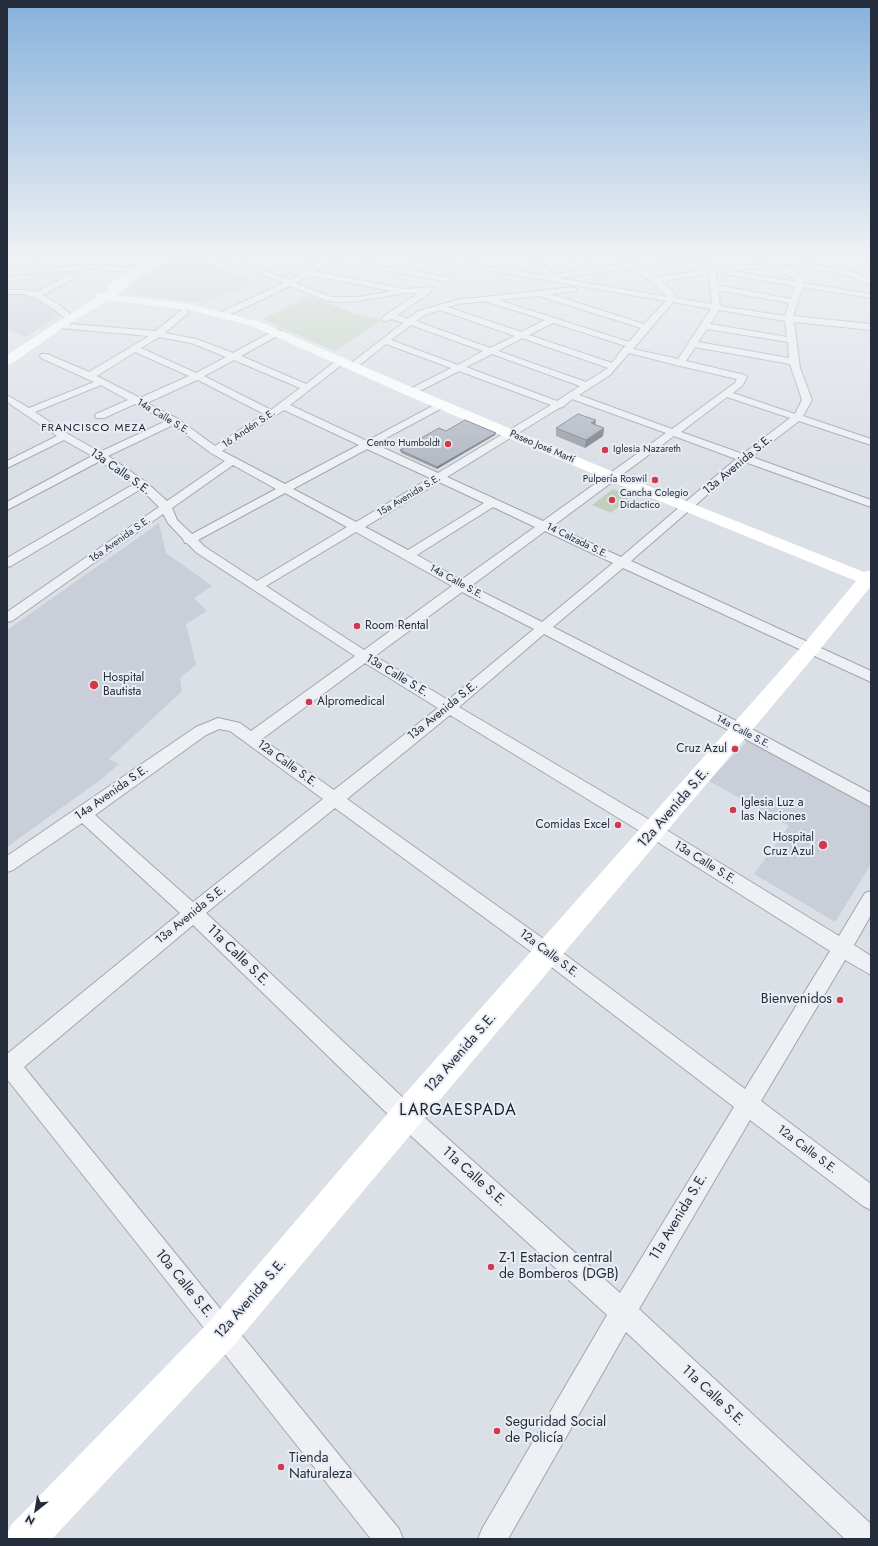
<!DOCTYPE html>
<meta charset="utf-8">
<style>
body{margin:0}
#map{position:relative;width:878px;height:1546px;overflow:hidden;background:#dbdfe6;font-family:Jost,sans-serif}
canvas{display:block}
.frame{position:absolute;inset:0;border:8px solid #252d3c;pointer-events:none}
.north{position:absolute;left:16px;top:1490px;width:40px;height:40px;-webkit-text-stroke:3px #eaeef4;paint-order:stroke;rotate:211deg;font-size:11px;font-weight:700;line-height:16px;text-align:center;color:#252d3c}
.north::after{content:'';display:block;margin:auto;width:14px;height:18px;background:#252d3c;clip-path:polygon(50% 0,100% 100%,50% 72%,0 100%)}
</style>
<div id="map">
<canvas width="878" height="1546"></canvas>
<div class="frame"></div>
<div class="north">N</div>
</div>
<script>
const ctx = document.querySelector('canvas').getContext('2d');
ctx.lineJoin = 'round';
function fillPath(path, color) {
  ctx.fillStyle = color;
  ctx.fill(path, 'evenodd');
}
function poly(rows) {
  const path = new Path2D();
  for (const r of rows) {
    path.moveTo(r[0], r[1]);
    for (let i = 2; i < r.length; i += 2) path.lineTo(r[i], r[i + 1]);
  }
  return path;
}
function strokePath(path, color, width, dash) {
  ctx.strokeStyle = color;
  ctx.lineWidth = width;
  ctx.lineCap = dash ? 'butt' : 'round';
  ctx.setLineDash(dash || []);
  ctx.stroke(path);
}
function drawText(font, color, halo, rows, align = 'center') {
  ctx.font = font + ' Jost,sans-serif';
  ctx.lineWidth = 4;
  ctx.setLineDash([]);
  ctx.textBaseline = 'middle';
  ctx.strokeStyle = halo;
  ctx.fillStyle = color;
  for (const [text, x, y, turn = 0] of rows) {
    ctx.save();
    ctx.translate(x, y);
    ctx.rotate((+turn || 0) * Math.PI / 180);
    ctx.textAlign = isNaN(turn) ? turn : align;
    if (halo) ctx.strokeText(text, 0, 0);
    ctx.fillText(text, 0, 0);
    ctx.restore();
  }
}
const built = poly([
 [177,255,182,255,259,282,204,303,131,294,128,292,129,287],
 [7,293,23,293,48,304,58,316,26,337,7,329],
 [159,523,166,553,212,586,194,598,207,611,186,624,196,665,180,678,182,691,109,759,119,764,99,781,7,847,7,630],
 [748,740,871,808,871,864,835,922,754,874,789,826,709,781]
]);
const green = poly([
 [310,296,353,313,382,320,335,351,263,319],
 [613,489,632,496,611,513,592,505]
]);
const stream = poly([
 [863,255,871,269]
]);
const street = poly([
 [26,255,34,255,30,269,92,265,138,268,142,270,138,272,92,269,7,275,7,271,23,270,26,255],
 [213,255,224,255,290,280,322,260,301,255,327,257,333,255,335,258,448,277,448,281,445,281,330,261,314,271,405,289,432,287,433,289,430,293,397,315,408,319,418,311,457,300,573,287,577,289,576,291,550,294,644,324,666,301,412,257,408,255,425,255,546,276,524,255,532,255,554,274,587,270,569,255,578,255,594,268,628,264,617,255,626,255,636,263,692,255,713,255,709,257,641,266,656,277,712,269,769,263,758,255,767,255,777,262,794,260,857,273,871,280,871,285,852,277,794,264,783,265,804,278,804,283,871,294,871,298,803,287,793,316,871,324,871,330,794,322,800,368,812,400,803,416,871,439,871,445,799,421,752,457,871,500,871,507,745,462,631,561,871,671,871,682,623,568,553,627,746,726,871,793,871,807,736,734,544,634,459,707,660,826,839,936,865,893,871,891,871,915,854,945,871,956,871,975,845,960,761,1101,871,1184,871,1210,863,1206,750,1120,639,1309,871,1524,871,1539,845,1539,626,1332,508,1539,478,1539,482,1529,607,1315,398,1124,193,925,24,1067,399,1529,403,1539,371,1539,7,1079,7,1054,180,913,82,823,13,870,7,872,7,856,196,727,218,718,240,723,251,731,355,656,197,553,187,543,185,543,183,539,168,523,163,514,12,621,7,622,7,612,159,507,141,489,11,566,7,567,7,558,134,484,100,461,7,510,7,502,92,456,64,440,7,468,7,461,57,436,7,402,7,395,29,408,94,382,41,358,40,356,41,354,47,354,89,372,149,336,60,328,57,327,56,325,57,323,156,331,182,309,188,309,188,313,165,333,196,339,233,353,275,330,281,330,282,332,281,334,241,356,306,384,338,359,344,359,346,361,344,363,290,405,367,441,438,403,444,403,446,405,444,407,375,444,438,473,551,405,459,371,414,394,408,394,406,392,408,390,451,368,386,344,356,368,350,368,348,366,350,364,403,323,392,319,386,321,383,321,382,319,383,317,418,293,405,293,359,301,340,302,327,301,290,286,225,317,219,317,218,315,219,313,284,283,213,255],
 [775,266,797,282,732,271,775,266],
 [633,268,652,282,667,297,558,278,633,268],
 [727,272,727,275,730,275,795,286,791,299,717,285,716,273,727,272],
 [709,274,712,304,675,298,674,293,661,281,709,274],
 [309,275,392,291,359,297,331,297,296,283,309,275],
 [718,290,789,303,785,316,720,306,718,290],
 [539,296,641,328,629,342,498,300,539,296],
 [488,301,488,302,545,320,521,332,448,307,458,304,488,301],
 [673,302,711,309,678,359,633,349,673,302],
 [440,310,515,336,490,348,416,321,424,315,440,310],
 [719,310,785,321,787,337,710,324,719,310],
 [553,323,626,346,623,348,612,363,529,335,553,323],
 [411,325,483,351,458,365,391,340,411,325],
 [707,329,788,342,789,358,698,342,707,329],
 [159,337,191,343,226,357,196,373,141,348,159,337],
 [522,338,608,368,586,382,498,351,522,338],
 [695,347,790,364,802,400,795,414,733,393,742,386,747,377,745,375,686,361,695,347],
 [135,352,189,376,140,398,97,376,135,352],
 [629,353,680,366,737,379,735,383,672,429,579,395,610,375,629,353],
 [492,354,580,386,557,401,466,367,492,354],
 [234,360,300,388,271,410,204,376,234,360],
 [197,380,198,380,264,414,215,446,178,419,147,403,197,380],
 [101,385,128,400,96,414,95,416,96,418,104,418,135,404,166,421,100,452,68,434,35,412,101,385],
 [727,397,790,418,743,454,681,432,727,397],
 [572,399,666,433,543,521,447,477,559,408,563,407,565,405,572,399],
 [284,410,359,445,285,484,222,451,284,410],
 [173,425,211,453,225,461,167,501,146,482,108,456,173,425],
 [674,436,736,459,621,557,553,526,674,436],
 [367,449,430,478,356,522,293,489,367,449],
 [233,465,276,489,192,534,177,520,172,508,233,465],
 [439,482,484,503,408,550,365,527,439,482],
 [285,493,347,527,257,581,205,547,198,540,285,493],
 [493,507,535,527,461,580,417,555,493,507],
 [545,531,613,563,542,622,471,586,545,531],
 [356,532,452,586,364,650,266,586,356,532],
 [462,592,534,629,448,700,375,656,462,592],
 [365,663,438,708,334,790,262,739,365,663],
 [450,715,648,836,830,951,745,1089,555,947,347,799,450,715],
 [219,729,230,731,323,799,193,902,95,815,206,735,219,729],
 [335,808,541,959,734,1107,620,1293,414,1108,206,913,335,808],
 [69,275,72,275,76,277,43,295,61,306,71,315,72,317,71,319,65,319,55,310,34,297,23,294,7,294,7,290,23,290,36,292,69,275]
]);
const secondary = poly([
 [154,255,166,255,129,281,128,286,116,295,189,304,260,322,416,389,618,474,864,572,871,570,871,586,817,653,417,1127,234,1345,52,1539,7,1539,7,1534,11,1525,210,1321,395,1105,803,645,856,581,608,480,406,395,252,326,189,310,108,300,64,327,11,364,7,365,7,355,56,323,96,298,94,296,95,294,104,293,109,290,107,287,108,285,154,255]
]);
const wall = poly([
 [595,425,604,428,603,436,585,448,556,436,556,428],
 [446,431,495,435,437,469,401,453,400,450]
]);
const shadedWall = poly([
 [596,420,595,428,591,423],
 [604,428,603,436,585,448,586,440],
 [496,433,495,435,437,469,437,467]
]);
const building = poly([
 [578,414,596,420,591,423,604,428,586,440,556,428,578,414],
 [465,420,496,433,437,467,400,450,439,428,446,431,465,420]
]);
const markers = [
 [448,444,4,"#d2394c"],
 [605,450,4,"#d2394c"],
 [655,480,4,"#d2394c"],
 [612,500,4,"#d2394c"],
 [357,626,4,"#d2394c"],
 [94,685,5,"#d2394c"],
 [309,702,4,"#d2394c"],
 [735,749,4,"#d2394c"],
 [733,810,4,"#d2394c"],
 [618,825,4,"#d2394c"],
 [823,845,5,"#d2394c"],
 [840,1000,4,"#d2394c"],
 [491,1267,4,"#d2394c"],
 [497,1431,4,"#d2394c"],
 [281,1467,4,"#d2394c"]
];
const farStreetnames = [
 ["14a Calle S.E.",163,417,31],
 ["16 Andén S.E.",249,429,-34],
 ["Paseo José Martí",542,447,23],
 ["15a Avenida S.E.",409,496,-31],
 ["16a Avenida S.E.",120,540,-35],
 ["14 Calzada S.E.",577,541,26],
 ["14a Calle S.E.",456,582,29],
 ["14a Calle S.E.",743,732,28]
];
const farPoinames = [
 ["Centro Humboldt",440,444],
 ["Iglesia Nazareth",613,450,"left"],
 ["Pulpería Roswil",647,480],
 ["Cancha Colegio",620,494,"left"],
 ["Didactico",620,506,"left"]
];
const farNeighbourhoodnames = [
 ["FRANCISCO MEZA",94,428]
];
const streetNames = [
 ["13a Avenida S.E.",738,465,-40],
 ["13a Calle S.E.",120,472,35],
 ["13a Calle S.E.",397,676,31],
 ["13a Avenida S.E.",443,711,-39],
 ["12a Calle S.E.",287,764,36],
 ["14a Avenida S.E.",112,793,-35],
 ["13a Calle S.E.",705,863,32],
 ["13a Avenida S.E.",191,915,-39],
 ["12a Calle S.E.",549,954,37],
 ["12a Calle S.E.",807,1150,37]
];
const poiNames = [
 ["Room Rental",365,626],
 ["Hospital",103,678],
 ["Bautista",103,692],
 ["Alpromedical",317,702],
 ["Cruz Azul",727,749,"right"],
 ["Iglesia Luz a",741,803],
 ["las Naciones",741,817],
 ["Comidas Excel",610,825,"right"],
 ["Hospital",814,838,"right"],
 ["Cruz Azul",814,852,"right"]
];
const nearStreetnames = [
 ["12a Avenida S.E.",674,808,-49],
 ["11a Calle S.E.",238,956,44],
 ["12a Avenida S.E.",461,1053,-49],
 ["11a Calle S.E.",474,1177,42],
 ["11a Avenida S.E.",679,1217,-59],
 ["10a Calle S.E.",184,1284,51],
 ["12a Avenida S.E.",251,1299,-49],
 ["11a Calle S.E.",713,1396,43]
];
const nearPoinames = [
 ["Bienvenidos",832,1000,"right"],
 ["Z-1 Estacion central",499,1259],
 ["de Bomberos (DGB)",499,1275],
 ["Seguridad Social",505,1423],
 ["de Policía",505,1439],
 ["Tienda",289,1459],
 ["Naturaleza",289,1475]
];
const nearNeighbourhoodnames = [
 ["LARGAESPADA",458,1111]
];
fillPath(built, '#c9ced8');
fillPath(green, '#c0d0bc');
strokePath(stream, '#94acc8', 2);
strokePath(street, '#a1a6b0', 2);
fillPath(street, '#eef0f4');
fillPath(secondary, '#fff');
fillPath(wall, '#999ea8');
fillPath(shadedWall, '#7d8188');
fillPath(building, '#b2b8c3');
strokePath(building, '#7d8188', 1);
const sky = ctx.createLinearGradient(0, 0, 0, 472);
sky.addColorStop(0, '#86b1db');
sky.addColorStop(0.54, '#eff1f4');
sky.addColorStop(1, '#eff1f400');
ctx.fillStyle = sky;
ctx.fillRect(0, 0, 878, 472);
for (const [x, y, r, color] of markers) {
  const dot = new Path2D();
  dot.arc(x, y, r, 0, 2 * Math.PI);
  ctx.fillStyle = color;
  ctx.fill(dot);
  strokePath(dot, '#eaeef4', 1.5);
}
drawText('10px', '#252d3c', '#eaeef4', farStreetnames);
drawText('10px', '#252d3c', '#eaeef4', farPoinames, 'right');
ctx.letterSpacing = '1px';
drawText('11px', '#171e2d', '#eaeef4', farNeighbourhoodnames);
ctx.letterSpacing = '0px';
drawText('12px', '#252d3c', '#eaeef4', streetNames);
drawText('12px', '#252d3c', '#eaeef4', poiNames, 'left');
drawText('14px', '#252d3c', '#eaeef4', nearStreetnames);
drawText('14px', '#252d3c', '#eaeef4', nearPoinames, 'left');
ctx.letterSpacing = '1px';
drawText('16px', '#171e2d', '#eaeef4', nearNeighbourhoodnames);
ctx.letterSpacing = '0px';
</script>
